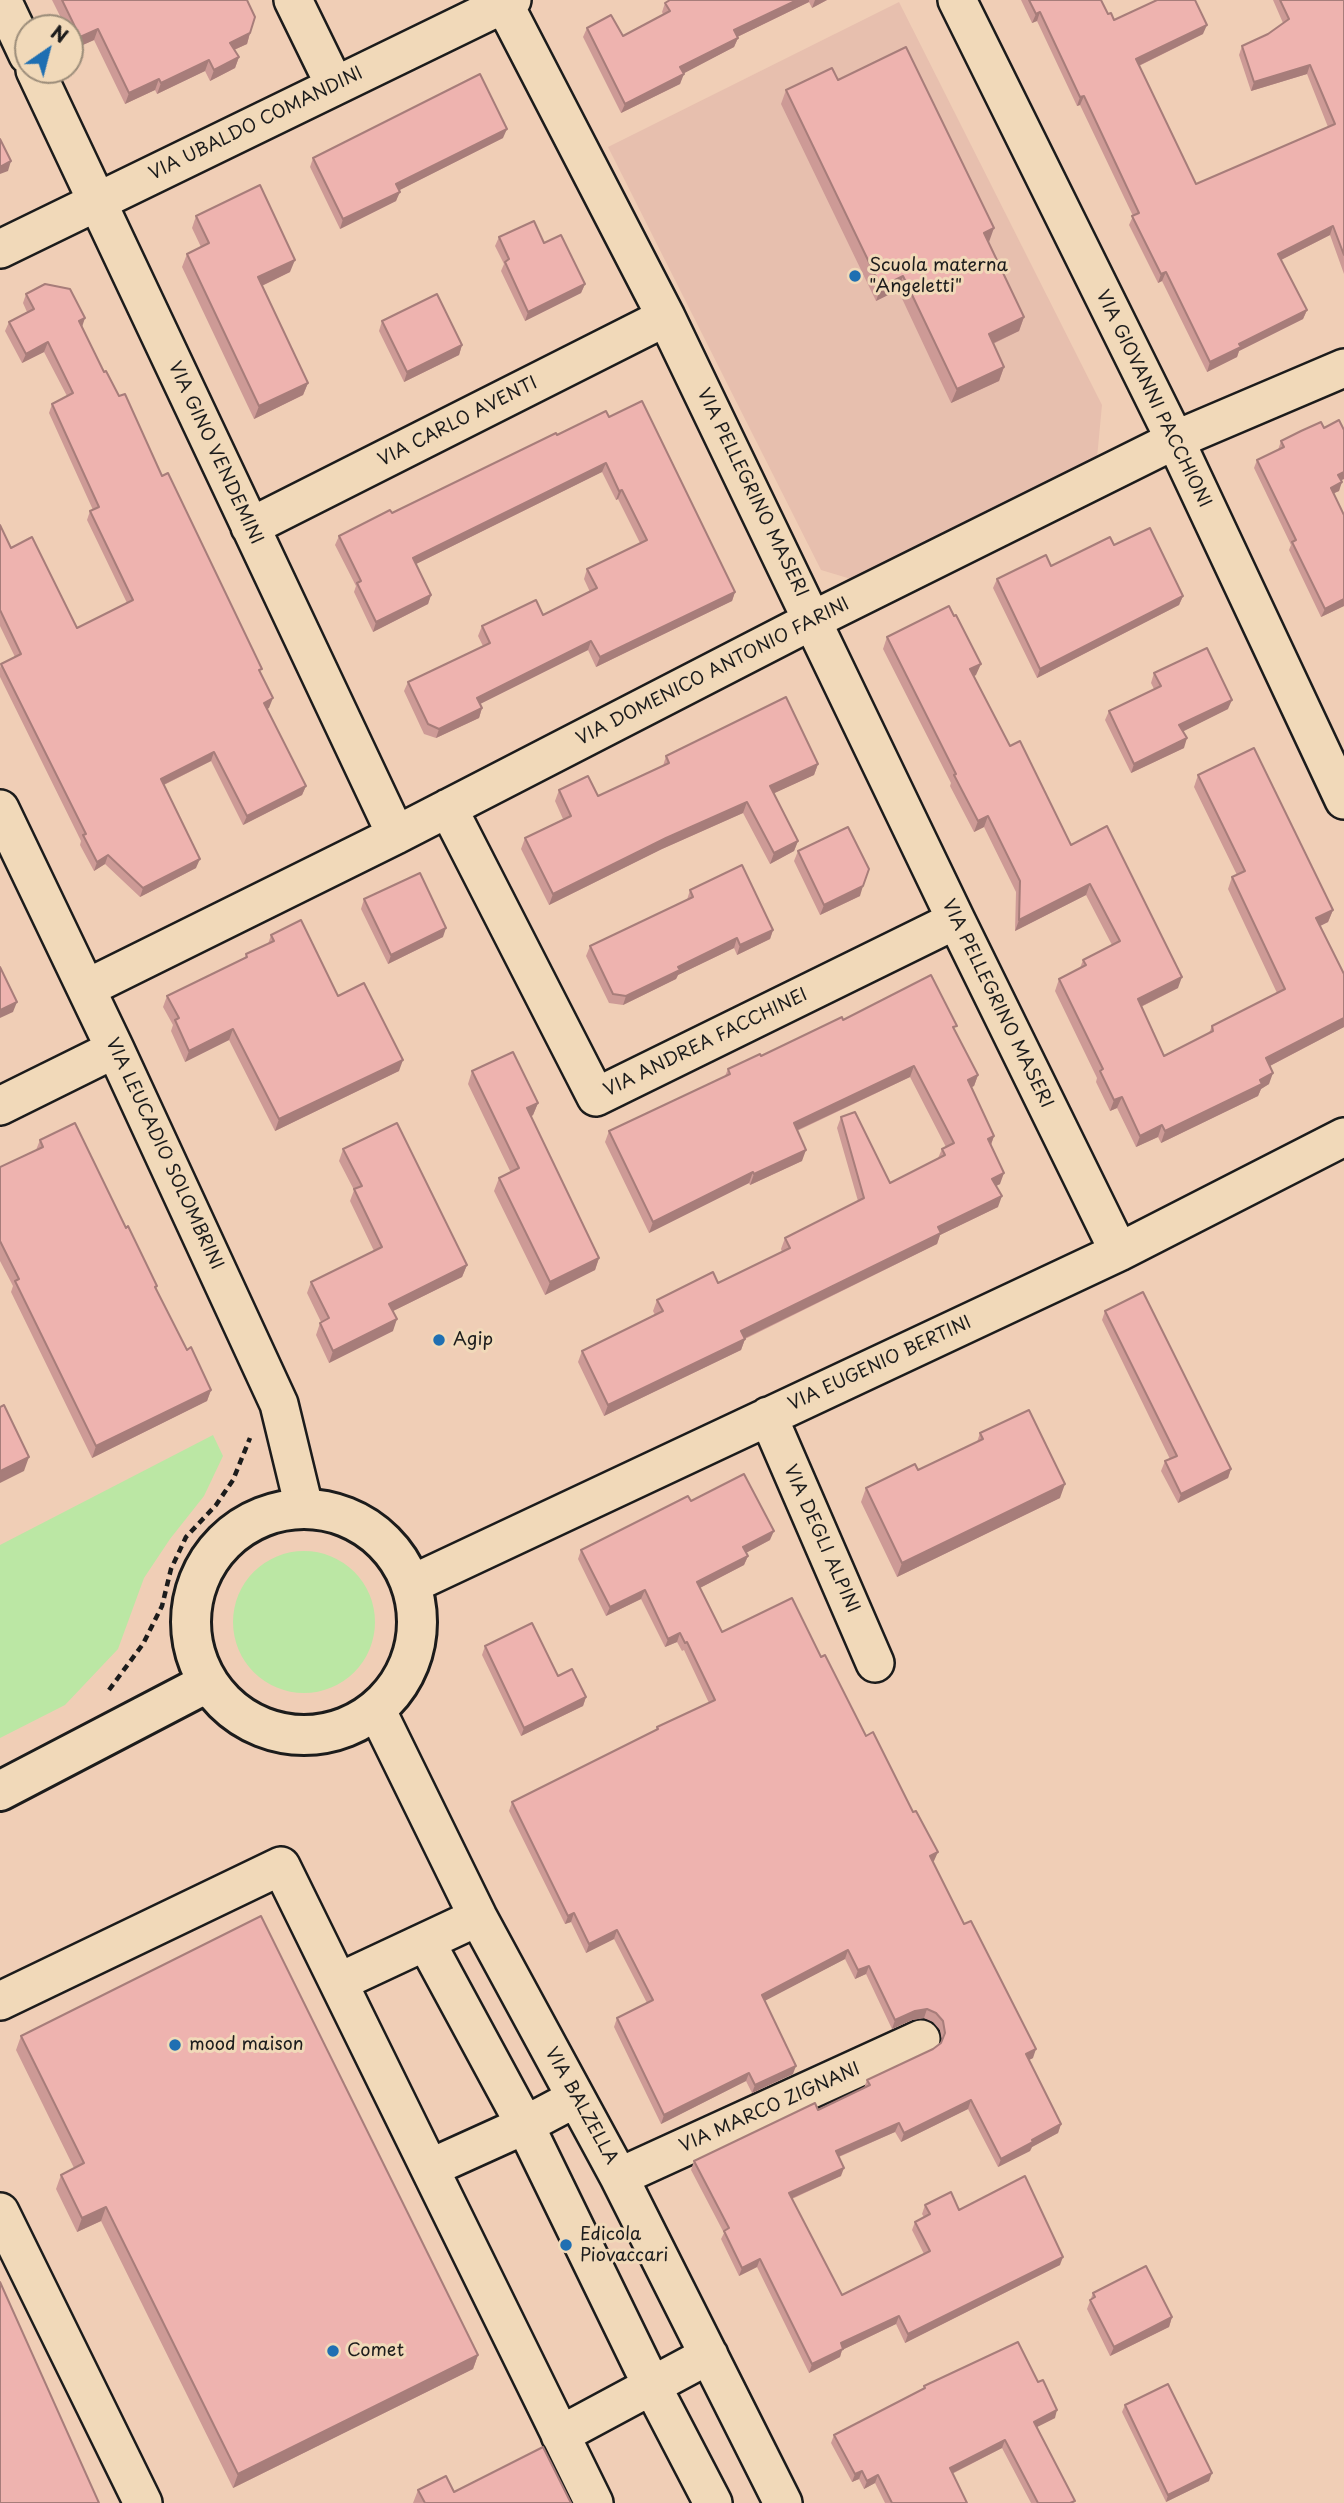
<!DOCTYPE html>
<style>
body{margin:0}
#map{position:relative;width:1344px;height:2503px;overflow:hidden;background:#f0ceb6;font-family:"Playpen Sans",sans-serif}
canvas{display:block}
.north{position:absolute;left:14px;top:14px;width:70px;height:70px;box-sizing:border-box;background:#f1d9b9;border:2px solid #9c8d7a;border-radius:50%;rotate:35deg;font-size:19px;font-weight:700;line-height:28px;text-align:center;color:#1c1c1c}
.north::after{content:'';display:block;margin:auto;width:24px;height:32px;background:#1f6fb2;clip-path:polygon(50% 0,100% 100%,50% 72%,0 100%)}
</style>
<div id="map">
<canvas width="1344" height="2503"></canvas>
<div class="north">N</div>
</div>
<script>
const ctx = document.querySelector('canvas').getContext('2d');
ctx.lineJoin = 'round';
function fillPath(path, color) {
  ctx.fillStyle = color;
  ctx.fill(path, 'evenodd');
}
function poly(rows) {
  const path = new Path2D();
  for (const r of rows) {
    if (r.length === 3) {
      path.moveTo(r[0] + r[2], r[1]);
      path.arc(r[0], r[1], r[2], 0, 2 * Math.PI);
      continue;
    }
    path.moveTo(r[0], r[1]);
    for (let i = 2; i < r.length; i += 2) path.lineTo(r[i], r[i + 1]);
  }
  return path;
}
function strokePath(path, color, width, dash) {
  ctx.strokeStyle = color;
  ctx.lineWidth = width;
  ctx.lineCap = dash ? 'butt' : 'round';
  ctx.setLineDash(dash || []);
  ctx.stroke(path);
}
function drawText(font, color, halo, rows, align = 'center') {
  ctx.font = font + ' "Playpen Sans",sans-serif';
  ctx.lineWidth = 6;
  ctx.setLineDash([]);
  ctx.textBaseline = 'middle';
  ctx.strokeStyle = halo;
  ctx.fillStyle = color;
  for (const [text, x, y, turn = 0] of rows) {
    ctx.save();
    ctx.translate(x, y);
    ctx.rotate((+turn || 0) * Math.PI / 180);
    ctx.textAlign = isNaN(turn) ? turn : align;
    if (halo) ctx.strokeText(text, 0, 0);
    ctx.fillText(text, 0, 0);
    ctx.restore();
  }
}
const built = poly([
 [899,2,1102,405,1097,458,851,579,821,570,608,147]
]);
const green = poly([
 [213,1435,223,1456,204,1496,170,1539,144,1578,118,1649,65,1705,0,1738,0,1545],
 [304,1622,71]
]);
const path = poly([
 [109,1690,143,1644,162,1606,171,1569,186,1537,216,1505,233,1480,250,1438]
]);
const minor = poly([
 [2,0,28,55],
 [293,0,335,86],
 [957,0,1175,440,1344,800],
 [504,4,666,317,956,920,1119,1252],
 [35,70,396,835],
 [0,249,512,0],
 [250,527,666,317],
 [448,808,596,1097,956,920],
 [0,809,115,1049,279,1404,304,1507],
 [87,988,396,835,813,620,1175,440,1344,368],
 [0,1106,115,1049],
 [768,1416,875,1663],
 [412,1584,1119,1252,1344,1137],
 [377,1711,478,1917,619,2177,783,2503],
 [426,1942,525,2125,652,2386,713,2503],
 [339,1982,478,1917],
 [0,2001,281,1866,594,2503],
 [430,2168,525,2125,576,2098],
 [619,2177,921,2039],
 [0,2212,143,2503],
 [560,2435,709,2355]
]);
const major = poly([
 [304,1622,113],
 [0,1791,207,1683]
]);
const wall = poly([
 [52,0,247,0,250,33,247,44,234,50,239,57,235,68,210,81,205,71,157,94,155,90,125,104,94,40,76,48,70,36,70,28,66,28],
 [670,0,827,0,812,8,809,2,737,37,738,38,734,47,683,73,680,84,621,113,583,37,587,28,623,36,663,14,662,12,665,3],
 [1021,0,1101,0,1108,14,1114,20,1203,34,1139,66,1196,184,1328,127,1307,74,1251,91,1239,55,1242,46,1268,34,1283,23,1273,0,1344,0,1344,274,1330,235,1281,260,1307,310,1303,319,1239,351,1237,357,1207,372,1162,281,1158,283,1129,225,1133,216,1080,105,1077,106,1037,21,1032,23],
 [838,80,989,242,1024,317,1019,331,993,344,1004,367,999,381,951,403,898,290,876,301,781,104,786,90],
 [503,138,399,190,396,201,340,229,310,167,313,158],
 [196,216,290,272,262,286,308,383,303,395,254,419,182,267,187,254,201,247,192,228],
 [499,237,544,243,585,284,581,293,525,321,501,271,504,264,495,246],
 [26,294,82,327,104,372,162,476,260,672,269,708,267,709,306,786,302,795,243,825,211,761,164,785,196,868,140,897,105,864,94,871,80,845,81,841,0,677,0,668,1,664,15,657,0,626,0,525,11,548,77,628,127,603,87,520,90,511,93,510,49,413,52,404,67,396,44,352,22,363,5,331,9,322,27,312,23,303],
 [382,321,462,345,459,355,404,382,379,331],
 [609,417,735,592,732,601,596,667,588,650,480,704,482,708,479,718,436,738,424,734,404,691,408,682,483,646,478,636,482,626,543,615,590,592,584,579,587,569,640,543,618,499,616,500,602,472,416,564,431,595,428,604,373,632,354,592,356,586,335,545,339,536,392,513,557,435],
 [1324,428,1344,430,1344,479,1341,480,1339,491,1334,493,1344,606,1321,617,1289,550,1291,545,1254,468,1257,460,1278,450,1281,441],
 [1114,545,1183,596,1179,605,1037,678,993,588,997,579,1051,566],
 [887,637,976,675,974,676,1010,746,1071,845,1178,988,1141,1007,1164,1056,1209,1033,1212,1026,1277,993,1228,889,1232,877,1237,875,1194,787,1198,775,1333,910,1328,922,1320,926,1344,974,1344,1027,1270,1066,1269,1084,1261,1089,1258,1096,1161,1143,1158,1137,1136,1147,1117,1108,1110,1111,1096,1082,1097,1078,1055,991,1059,979,1080,968,1083,960,1112,945,1086,895,1015,931,1016,892,984,827,974,832,950,786,951,783,883,649],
 [1154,673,1228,709,1183,731,1184,748,1131,773,1105,720,1109,711,1154,689,1151,683],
 [666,756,818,764,814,775,774,793,798,841,794,851,770,864,743,813,662,849,549,905,521,849,525,838,563,819,555,801,559,790,598,796,663,766],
 [798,851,860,896,820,915,794,861],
 [690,890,773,930,770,939,737,955,734,948,678,975,676,979,623,1005,609,1003,586,956,590,946,687,900],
 [364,899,443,937,388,964,361,909],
 [271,935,338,996,399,1071,275,1131,229,1040,185,1062,171,1031,173,1025,163,1007,167,996,245,958,246,954,268,944],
 [843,1020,955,1031,978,1075,974,1086,971,1087,994,1136,991,1145,1000,1184,996,1186,998,1207,940,1235,937,1244,745,1339,741,1350,604,1416,578,1362,582,1351,655,1315,653,1311,657,1300,718,1283,782,1252,781,1249,785,1238,858,1201,837,1128,841,1117,890,1183,938,1158,942,1149,946,1147,910,1077,797,1131,802,1161,750,1185,749,1183,649,1233,605,1142,609,1131,725,1076,728,1069,761,1056],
 [472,1071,538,1103,533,1115,531,1117,599,1258,595,1270,545,1295,494,1191,499,1178,511,1173,468,1084],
 [40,1140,126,1228,157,1286,156,1290,187,1350,211,1390,207,1401,92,1458,11,1292,13,1286,0,1261,0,1167,36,1150],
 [343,1149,467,1265,462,1277,393,1311,393,1331,329,1363,316,1335,320,1323,321,1322,307,1293,311,1282,374,1251,350,1201,354,1190,339,1161],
 [1105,1311,1231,1469,1228,1478,1178,1503,1161,1471,1165,1461,1170,1459,1102,1320],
 [980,1433,1060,1498,897,1577,861,1502,866,1488,918,1470,977,1442],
 [691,1501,770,1540,746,1553,748,1556,744,1565,700,1588,722,1632,821,1657,866,1736,934,1861,933,1862,1033,2058,1029,2060,1061,2124,1058,2133,1032,2147,1030,2151,998,2167,968,2109,901,2142,895,2132,839,2157,841,2176,792,2199,842,2295,924,2254,912,2230,915,2222,924,2217,922,2214,925,2205,959,2210,1060,2265,905,2343,896,2324,842,2350,840,2357,809,2373,757,2267,739,2276,721,2239,724,2233,691,2170,694,2161,818,2110,864,2088,867,2080,933,2049,942,2041,940,2030,933,2022,924,2018,912,2020,892,2029,866,1974,855,1979,845,1959,765,2000,793,2074,752,2093,746,2081,661,2124,614,2027,617,2018,647,2003,614,1939,586,1953,571,1922,565,1924,509,1811,512,1802,656,1730,657,1727,709,1703,684,1650,682,1651,677,1642,665,1647,641,1599,606,1616,578,1559,581,1550],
 [485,1646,558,1676,586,1697,583,1706,521,1736,482,1655],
 [21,2036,478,2355,473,2369,233,2488,101,2221,77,2232,56,2189,61,2175,74,2168,16,2050],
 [1093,2293,1172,2317,1169,2327,1110,2356,1087,2309],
 [924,2386,1055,2418,1037,2427,1074,2503,1031,2503,1002,2448,952,2474,967,2503,885,2503,875,2483,864,2489,859,2479,852,2482,831,2443,834,2435,924,2389],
 [1125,2405,1209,2481,1166,2502,1122,2412],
 [418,2490,454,2492,571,2503,413,2503]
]);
const shadedWall = poly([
 [797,0,809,0,809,2,731,40,734,30],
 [815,0,827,0,812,8],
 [1040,12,1037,21,1032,23,1036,14],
 [1207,25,1203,34,1132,69,1136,59],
 [98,29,94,40,76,48,80,37],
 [250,33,247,44,227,53,230,43],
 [738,38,734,47,677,77,680,67],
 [239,57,235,68,210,81,214,70],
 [209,60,205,71,157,94,161,83],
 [1310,65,1307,74,1251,91,1254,82],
 [684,74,680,84,621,113,625,104],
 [159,79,155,90,125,104,129,93],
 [1084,96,1080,105,1077,106,1080,97],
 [507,129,503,138,392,194,396,184],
 [11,161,8,171,0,174,0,167],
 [400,192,396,201,340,229,343,219],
 [1333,226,1330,235,1275,263,1278,254],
 [994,228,989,242,979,247,984,233],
 [295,260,290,272,253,290,258,277],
 [1166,272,1162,281,1158,283,1161,274],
 [903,276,898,290,876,301,881,287],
 [585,284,581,293,525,321,528,312],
 [1307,310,1303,319,1239,351,1237,357,1207,372,1210,362,1239,344],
 [1024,317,1019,331,983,348,989,334],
 [85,318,82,327,79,321],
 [48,342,44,352,22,363,26,354],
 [462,345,459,355,404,382,407,372],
 [1004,367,999,381,951,403,957,389],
 [308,383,303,395,254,419,259,406],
 [606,463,602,472,410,567,413,558],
 [1344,472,1344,479,1335,483,1338,475],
 [1342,482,1339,491,1328,496,1331,488],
 [622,490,618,499,616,500,619,491],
 [735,592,732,601,596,667,600,657],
 [431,595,428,604,373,632,376,622],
 [1183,596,1179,605,1037,678,1040,669],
 [1344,599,1344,606,1321,617,1325,609],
 [591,641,588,650,474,707,477,698],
 [981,664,976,675,966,680,970,669],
 [273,698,269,708,260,712,264,703],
 [1232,700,1228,709,1176,735,1179,725],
 [482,708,479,718,436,738,439,729],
 [1187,738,1184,748,1131,773,1134,764],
 [214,752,211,761,157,788,161,779],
 [818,764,814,775,766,797,770,786],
 [306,786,302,795,243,825,247,816],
 [747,802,743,813,662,849,549,905,553,894,666,838],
 [988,816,984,827,974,832,978,821],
 [798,841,794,851,770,864,774,853],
 [108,855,105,864,94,871,97,862],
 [200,859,196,868,140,897,143,888],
 [1090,884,1086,895,1015,931,1019,920],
 [863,886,860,896,820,915,824,905],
 [1333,910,1328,922,1312,930,1316,918],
 [446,928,443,937,388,964,391,955],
 [773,930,770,939,737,955,740,945],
 [737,938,734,948,678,975,676,979,623,1005,626,996,678,967],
 [1182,977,1178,988,1134,1010,1138,999],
 [17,1002,13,1012,0,1018,0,1010],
 [1344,1018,1344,1027,1262,1070,1266,1058],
 [233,1029,229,1040,185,1062,189,1051],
 [403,1060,399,1071,275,1131,279,1119],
 [914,1066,910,1077,789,1134,794,1123],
 [1273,1073,1269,1084,1261,1089,1258,1096,1161,1143,1165,1131],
 [978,1075,974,1086,964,1091,968,1080],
 [1122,1097,1117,1108,1110,1111,1114,1100],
 [538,1103,533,1115,523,1121,527,1108],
 [1162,1125,1158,1137,1136,1147,1140,1136],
 [994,1136,990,1147,988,1139],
 [806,1150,802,1161,750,1185,754,1174],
 [753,1172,749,1183,649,1233,653,1222],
 [1004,1173,1000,1184,988,1190,992,1179],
 [1002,1196,998,1207,940,1235,937,1244,737,1342,741,1331,938,1227],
 [599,1258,595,1270,545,1295,550,1282],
 [467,1265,462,1277,385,1315,389,1304],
 [397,1319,393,1331,329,1363,333,1351],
 [745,1339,741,1350,604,1416,608,1405],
 [211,1390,207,1401,92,1458,96,1446],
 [29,1457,24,1471,0,1483,0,1471],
 [1231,1469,1228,1478,1178,1503,1181,1494],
 [1065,1484,1060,1498,897,1577,902,1563],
 [774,1531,770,1540,740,1556,743,1547],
 [748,1556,744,1565,694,1591,697,1582],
 [645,1590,641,1599,606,1616,610,1607],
 [680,1633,677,1642,665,1647,668,1639],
 [586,1697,583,1706,521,1736,524,1728],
 [938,1852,934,1861,927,1865,930,1856],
 [574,1913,571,1922,565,1924,568,1916],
 [617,1930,614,1939,586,1953,589,1944],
 [848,1950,845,1959,759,2004,762,1995],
 [869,1966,866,1974,855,1979,858,1970],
 [927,2009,924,2018,912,2020,892,2029,895,2020,915,2011],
 [1036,2049,1033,2058,1023,2063,1026,2054],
 [796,2066,793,2074,752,2093,755,2085],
 [749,2073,746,2081,661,2124,664,2115],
 [971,2100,968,2109,901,2142,904,2133],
 [899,2123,895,2132,833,2159,836,2151],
 [1061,2124,1058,2133,1032,2147,1030,2151,998,2167,1001,2159,1032,2140],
 [844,2168,841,2176,786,2201,789,2193],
 [106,2207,101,2221,77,2232,82,2218],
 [1063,2257,1060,2265,905,2343,908,2334],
 [760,2259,757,2267,739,2276,742,2268],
 [899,2316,896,2324,842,2350,840,2357,809,2373,812,2364,841,2343],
 [1172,2317,1169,2327,1110,2356,1114,2347],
 [478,2355,473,2369,233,2488,238,2474],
 [1057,2410,1055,2418,1031,2430,1034,2422],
 [1005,2440,1002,2448,947,2476,950,2468],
 [862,2471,859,2479,852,2482,855,2474],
 [1212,2473,1209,2481,1166,2502,1168,2495],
 [878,2475,875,2483,864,2489,867,2481]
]);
const building = poly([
 [62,0,247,0,255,17,250,33,230,43,239,57,214,70,209,60,161,83,159,79,129,93,98,29,80,37,62,0],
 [670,0,797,0,734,30,738,38,680,67,684,74,625,104,587,28,611,15,623,36,670,11,665,3,670,0],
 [1029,0,1101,0,1108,14,1111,13,1114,20,1157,0,1195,0,1207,25,1136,59,1196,184,1335,124,1310,65,1254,82,1242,46,1268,34,1289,19,1280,0,1344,0,1344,255,1333,226,1278,254,1307,310,1239,344,1241,347,1210,362,1166,272,1161,274,1132,216,1139,213,1084,96,1080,97,1040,12,1036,14,1029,0],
 [906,47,994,228,984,233,1024,317,989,334,1004,367,957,389,903,276,881,287,786,90,832,68,838,80,906,47],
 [480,74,507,129,396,184,400,192,343,219,313,158,480,74],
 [0,139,11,161,0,167,0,139],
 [260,185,295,260,258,277,308,383,259,406,187,254,209,243,196,216,260,185],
 [534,221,544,243,561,235,585,284,528,312,505,262,509,259,499,237,534,221],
 [45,284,70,289,85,318,79,321,104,372,106,371,119,396,125,394,162,476,168,473,262,669,259,670,273,698,264,703,306,786,247,816,214,752,161,779,200,859,143,888,108,855,97,862,83,835,86,834,1,664,21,654,0,610,0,525,11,548,32,537,77,628,133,600,90,511,99,507,52,404,73,393,48,342,26,354,9,322,34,309,26,294,45,284],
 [437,294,462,345,407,372,382,321,437,294],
 [642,401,735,592,600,657,591,641,477,698,482,708,439,729,428,724,408,682,490,643,482,626,536,600,543,615,597,588,587,569,647,540,622,490,619,491,606,463,413,558,431,595,376,622,357,583,361,581,339,536,390,510,392,513,556,433,557,435,606,411,609,417,642,401],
 [1339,420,1344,430,1344,472,1338,475,1342,482,1331,488,1344,515,1344,599,1325,609,1292,542,1296,540,1257,460,1284,447,1281,441,1301,431,1321,422,1324,428,1339,420],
 [1150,528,1183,596,1040,669,997,579,1046,555,1051,566,1110,537,1114,545,1150,528],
 [949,606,954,616,956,615,981,664,970,669,1010,746,1020,741,1071,845,1107,826,1182,977,1138,999,1164,1056,1213,1031,1212,1026,1285,989,1232,877,1245,871,1198,775,1254,748,1333,910,1316,918,1344,974,1344,1018,1266,1058,1273,1073,1260,1080,1262,1084,1165,1131,1162,1125,1140,1136,1122,1097,1114,1100,1100,1071,1103,1069,1059,979,1086,965,1083,960,1120,941,1090,884,1019,920,1020,881,988,816,978,821,954,775,956,774,887,637,949,606],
 [1207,648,1232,700,1179,725,1187,738,1134,764,1109,711,1161,686,1154,673,1207,648],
 [786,697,818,764,770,786,798,841,774,853,747,802,666,838,553,894,525,838,571,816,559,790,588,776,598,796,669,763,666,756,786,697],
 [848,827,869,869,863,886,824,905,798,851,848,827],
 [742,865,773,930,740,945,737,938,678,967,680,970,626,996,613,994,590,946,693,897,690,890,742,865],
 [420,873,446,928,391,955,364,899,420,873],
 [301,920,338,996,364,983,403,1060,279,1119,233,1029,189,1051,175,1020,179,1018,167,996,247,957,246,954,274,941,271,935,301,920],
 [0,967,17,1002,0,1010,0,967],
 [931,975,957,1026,953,1027,978,1075,968,1080,994,1136,988,1139,1004,1173,992,1179,1002,1196,938,1227,941,1233,741,1331,745,1339,608,1405,582,1351,663,1311,657,1300,713,1272,718,1283,790,1248,785,1238,864,1198,841,1117,855,1112,890,1183,945,1155,942,1149,954,1143,914,1066,794,1123,806,1150,754,1174,753,1172,653,1222,609,1131,730,1074,728,1069,760,1054,761,1056,842,1017,843,1020,931,975],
 [513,1052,538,1103,527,1108,599,1258,550,1282,499,1178,519,1168,472,1071,513,1052],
 [75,1123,126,1228,128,1226,157,1286,155,1287,187,1350,191,1347,211,1390,96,1446,15,1281,19,1279,0,1241,0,1167,43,1147,40,1140,75,1123],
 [397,1123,467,1265,389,1304,397,1319,333,1351,320,1323,329,1318,311,1282,382,1247,354,1189,362,1186,343,1149,397,1123],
 [1143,1292,1231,1469,1181,1494,1165,1461,1177,1456,1105,1311,1143,1292],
 [4,1405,29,1457,0,1471,0,1407,4,1405],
 [1029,1410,1065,1484,902,1563,866,1488,915,1464,918,1470,983,1439,980,1433,1029,1410],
 [744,1474,774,1531,743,1547,748,1556,697,1582,722,1632,792,1598,821,1657,825,1655,866,1736,873,1732,913,1812,916,1811,938,1852,930,1856,964,1924,971,1921,1036,2049,1026,2054,1061,2124,1032,2140,1033,2142,1001,2159,971,2100,904,2133,899,2123,836,2151,844,2168,789,2193,842,2295,930,2251,915,2222,930,2214,925,2205,951,2192,959,2210,1025,2176,1063,2257,908,2334,899,2316,841,2343,843,2349,812,2364,760,2259,742,2268,724,2231,729,2228,694,2161,815,2103,818,2110,870,2085,867,2080,933,2049,941,2043,945,2033,943,2021,936,2013,927,2009,915,2011,895,2020,869,1966,858,1970,848,1950,762,1995,796,2066,755,2085,749,2073,664,2115,617,2018,653,2000,617,1930,589,1944,574,1913,568,1916,512,1802,658,1729,657,1727,715,1700,687,1642,685,1643,680,1633,668,1639,645,1590,610,1607,581,1550,688,1496,691,1501,744,1474],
 [532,1623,558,1676,572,1669,586,1697,524,1728,485,1646,532,1623],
 [261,1916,478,2355,238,2474,106,2207,82,2218,61,2175,84,2163,21,2036,261,1916],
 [1146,2266,1172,2317,1114,2347,1090,2300,1095,2297,1093,2293,1146,2266],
 [0,2282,99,2503,0,2503,0,2282],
 [1018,2342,1038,2382,1043,2380,1057,2410,1034,2422,1075,2501,1070,2503,1038,2503,1005,2440,950,2468,967,2503,892,2503,878,2475,867,2481,862,2471,855,2474,834,2435,925,2388,924,2386,1018,2342],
 [1168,2384,1212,2473,1168,2495,1125,2405,1168,2384],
 [543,2447,571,2503,425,2503,418,2490,446,2476,454,2492,543,2447]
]);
const markers = [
 [855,276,7,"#1f6fb2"],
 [439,1340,7,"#1f6fb2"],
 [175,2045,7,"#1f6fb2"],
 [566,2245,7,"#1f6fb2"],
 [333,2351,7,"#1f6fb2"]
];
const streetNames = [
 ["VIA UBALDO COMANDINI",256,124,-26],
 ["VIA GIOVANNI PACCHIONI",1153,399,64],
 ["VIA CARLO AVENTI",458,422,-27],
 ["VIA GINO VENDEMINI",215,453,65],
 ["VIA PELLEGRINO MASERI",752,493,64],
 ["VIA DOMENICO ANTONIO FARINI",713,672,-27],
 ["VIA PELLEGRINO MASERI",997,1004,64],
 ["VIA ANDREA FACCHINEI",706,1043,-26],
 ["VIA LEUCADIO SOLOMBRINI",164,1154,65],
 ["VIA EUGENIO BERTINI",880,1364,-25],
 ["VIA DEGLI ALPINI",821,1539,66],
 ["VIA BALZELLA",581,2106,61],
 ["VIA MARCO ZIGNANI",770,2108,-24]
];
const poiNames = [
 ["Scuola materna",869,266],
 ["\"Angeletti\"",869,287],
 ["Agip",453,1340],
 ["mood maison",189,2045],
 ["Edicola",580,2235],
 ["Piovaccari",580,2256],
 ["Comet",347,2351]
];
fillPath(built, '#e7bfae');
fillPath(green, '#bbe7a4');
strokePath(minor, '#1c1c1c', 42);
strokePath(major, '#1c1c1c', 44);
strokePath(path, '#1c1c1c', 4.5, [7, 5]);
strokePath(minor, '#f1d9b9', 37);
strokePath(major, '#f1d9b9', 38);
fillPath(wall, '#cd9a96');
fillPath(shadedWall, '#a77d7a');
fillPath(building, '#eeb3af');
strokePath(building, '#a77d7a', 2);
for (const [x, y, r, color] of markers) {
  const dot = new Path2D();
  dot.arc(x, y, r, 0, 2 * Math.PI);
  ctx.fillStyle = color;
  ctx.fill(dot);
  strokePath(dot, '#f1d9b9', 2.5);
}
drawText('18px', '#1c1c1c', '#f1d9b9', streetNames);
drawText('18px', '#1c1c1c', '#f1d9b9', poiNames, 'left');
</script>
